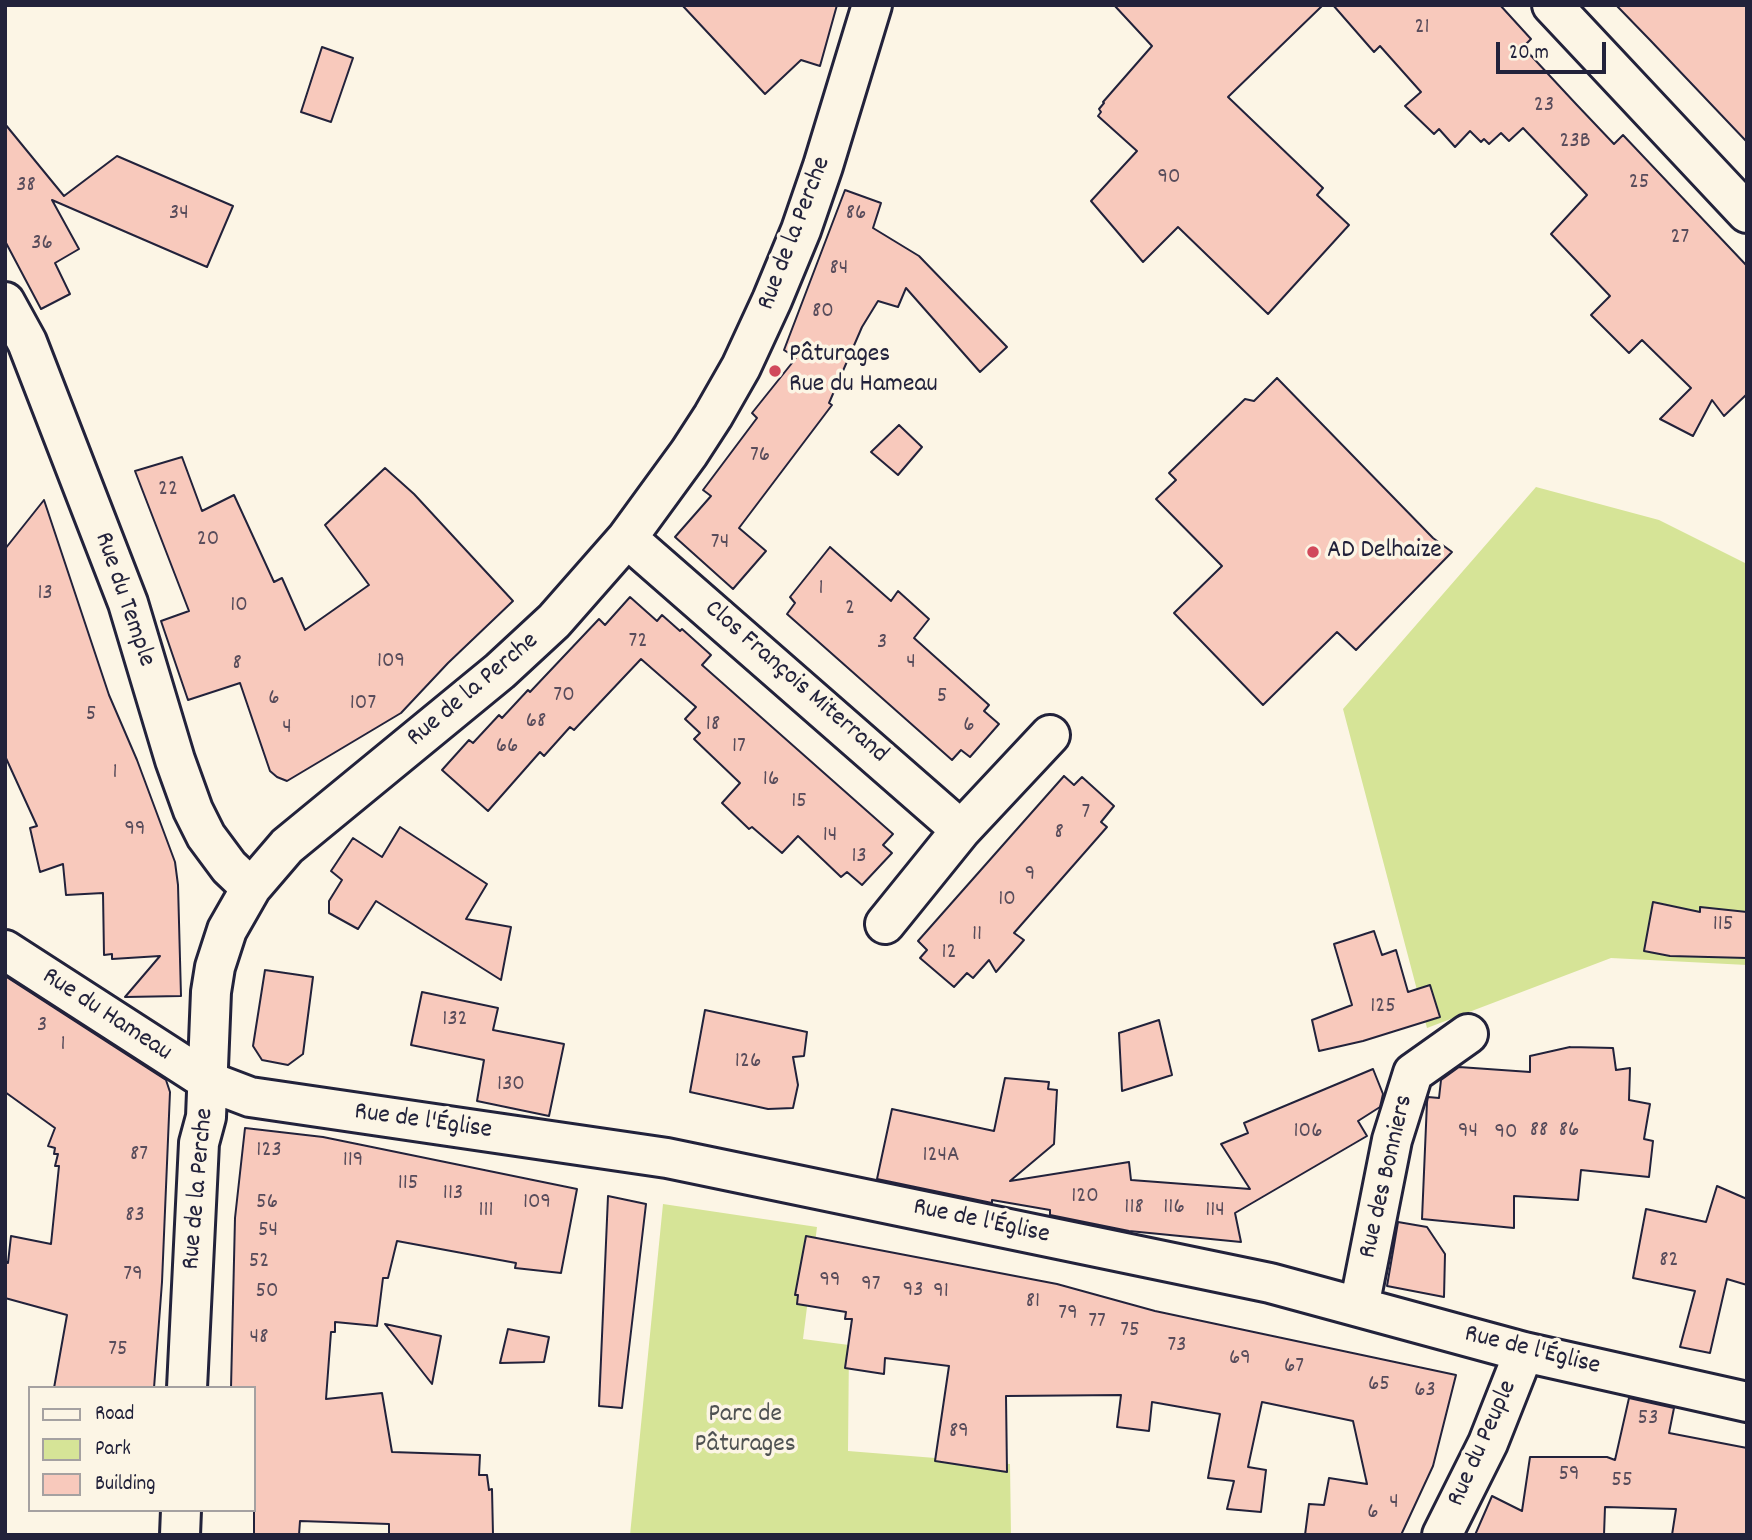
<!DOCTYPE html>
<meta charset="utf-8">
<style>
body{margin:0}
#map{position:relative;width:1752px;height:1540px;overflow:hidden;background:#fcf5e5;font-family:Dekko,sans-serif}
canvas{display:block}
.frame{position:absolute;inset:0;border:7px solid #22223b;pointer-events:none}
.legend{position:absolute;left:28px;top:1386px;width:228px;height:126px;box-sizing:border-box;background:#fcf5e5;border:2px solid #a5a1a1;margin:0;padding:9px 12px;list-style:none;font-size:21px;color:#22223b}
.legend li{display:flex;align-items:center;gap:14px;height:35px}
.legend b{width:35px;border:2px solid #a5a1a1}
.scale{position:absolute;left:1496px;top:42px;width:110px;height:32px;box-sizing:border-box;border:4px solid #22223b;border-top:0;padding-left:9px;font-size:21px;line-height:24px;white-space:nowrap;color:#22223b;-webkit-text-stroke:5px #fcf5e5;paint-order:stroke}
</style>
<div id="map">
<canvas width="1752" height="1540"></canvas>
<div class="frame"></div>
<ul class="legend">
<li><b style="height:9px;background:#fcf5e5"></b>Road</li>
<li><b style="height:19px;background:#d6e497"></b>Park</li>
<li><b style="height:19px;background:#f8c9bc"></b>Building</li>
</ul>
<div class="scale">20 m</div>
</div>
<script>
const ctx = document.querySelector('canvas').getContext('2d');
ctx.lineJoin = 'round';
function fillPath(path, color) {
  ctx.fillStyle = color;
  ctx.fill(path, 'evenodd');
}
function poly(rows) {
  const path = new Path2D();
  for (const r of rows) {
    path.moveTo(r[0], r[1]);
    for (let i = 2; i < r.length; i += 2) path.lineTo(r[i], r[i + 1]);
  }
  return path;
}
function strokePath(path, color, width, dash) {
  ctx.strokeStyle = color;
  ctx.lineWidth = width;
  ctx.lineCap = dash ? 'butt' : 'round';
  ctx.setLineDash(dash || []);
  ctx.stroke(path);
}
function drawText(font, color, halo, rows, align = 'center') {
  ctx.font = font + ' Dekko,sans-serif';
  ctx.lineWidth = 7;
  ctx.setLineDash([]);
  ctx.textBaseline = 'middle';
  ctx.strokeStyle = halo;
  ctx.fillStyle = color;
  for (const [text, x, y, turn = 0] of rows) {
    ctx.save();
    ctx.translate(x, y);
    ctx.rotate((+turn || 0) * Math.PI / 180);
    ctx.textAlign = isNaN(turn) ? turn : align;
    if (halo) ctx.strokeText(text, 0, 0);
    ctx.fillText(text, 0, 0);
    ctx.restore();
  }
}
const green = poly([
 [1536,487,1659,520,1747,564,1747,965,1611,958,1427,1028,1343,709],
 [663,1204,817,1227,803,1339,849,1345,848,1451,1010,1464,1011,1535,630,1535]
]);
const building = poly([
 [682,5,837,5,820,66,801,60,765,94,682,5],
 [1114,5,1323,5,1228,97,1323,188,1317,195,1349,225,1268,314,1178,227,1143,262,1091,201,1137,151,1098,116,1101,112,1099,109,1104,103,1103,102,1152,46,1114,5],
 [1333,5,1500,5,1531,39,1523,47,1576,104,1614,144,1623,135,1747,266,1747,394,1724,416,1712,400,1693,436,1660,419,1691,388,1642,340,1629,353,1591,315,1610,296,1551,234,1587,195,1523,128,1509,141,1501,133,1489,144,1484,139,1481,142,1470,131,1455,147,1439,129,1434,134,1405,106,1421,92,1380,46,1374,52,1333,5],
 [1616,5,1747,5,1747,142,1650,40,1616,5],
 [322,47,353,58,331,122,301,112,322,47],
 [5,124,64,196,117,156,233,206,207,267,52,200,79,249,55,263,70,294,41,309,5,241,5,124],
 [845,190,881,203,873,228,919,256,1007,347,980,372,906,288,898,307,878,301,862,327,829,403,832,405,739,528,766,551,733,589,675,537,711,496,703,490,757,418,752,413,796,358,784,350,845,190],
 [1277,378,1433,538,1452,552,1356,650,1337,632,1263,705,1174,613,1222,566,1156,499,1176,480,1169,473,1245,399,1254,401,1277,378],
 [899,425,922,447,898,475,871,452,899,425],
 [182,457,202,511,234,495,274,582,282,578,305,630,369,585,325,525,385,468,414,494,513,601,448,663,401,713,287,781,277,777,270,771,240,683,188,700,161,621,189,611,135,471,182,457],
 [44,500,109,695,137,760,175,862,178,885,181,996,125,997,160,956,112,959,112,954,104,955,103,893,66,895,63,864,40,872,30,828,37,826,5,756,5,549,44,500],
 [830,547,891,601,898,591,929,619,914,638,989,705,984,711,999,724,970,757,961,750,952,760,787,614,795,603,790,597,830,547],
 [630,597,657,621,662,615,680,631,682,629,711,655,702,665,893,834,883,845,892,853,862,885,847,872,841,877,798,836,782,853,752,827,749,829,722,803,740,783,694,739,700,733,685,719,696,707,641,659,574,730,570,727,544,756,540,752,488,811,442,770,469,740,473,743,499,715,502,718,528,690,530,692,599,619,605,625,630,597],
 [1064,776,1074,785,1082,777,1114,806,1101,822,1107,827,1014,933,1024,940,996,972,989,960,973,978,967,973,954,987,920,958,927,950,918,941,1064,776],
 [400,827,487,884,466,919,511,927,501,980,376,901,358,929,329,913,329,901,342,880,331,871,353,838,382,857,400,827],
 [1653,902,1700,912,1700,907,1747,912,1747,958,1670,956,1644,951,1653,902],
 [1374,931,1382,955,1396,950,1408,992,1430,985,1440,1017,1363,1041,1319,1051,1312,1020,1352,1005,1334,944,1374,931],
 [265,970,313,977,303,1054,288,1065,262,1060,253,1046,265,970],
 [5,976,166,1080,170,1092,162,1282,154,1388,54,1388,67,1315,5,1298,5,1262,8,1263,11,1236,51,1244,59,1166,55,1166,58,1154,54,1154,55,1148,48,1146,55,1128,5,1092,5,976],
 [422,992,498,1008,493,1030,564,1044,549,1116,477,1101,484,1060,411,1045,422,992],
 [705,1010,807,1032,804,1056,793,1057,798,1085,793,1108,768,1109,690,1092,705,1010],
 [1159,1020,1172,1075,1122,1091,1119,1033,1159,1020],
 [1570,1047,1613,1048,1616,1070,1630,1068,1629,1100,1650,1104,1644,1139,1653,1141,1649,1177,1581,1170,1578,1200,1514,1196,1514,1228,1422,1219,1427,1102,1428,1097,1439,1098,1441,1080,1459,1067,1530,1072,1530,1056,1570,1047],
 [1373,1069,1383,1094,1380,1107,1358,1121,1367,1136,1235,1213,1241,1242,1129,1231,1050,1215,1050,1210,992,1200,992,1203,877,1179,892,1109,994,1131,1005,1078,1049,1082,1048,1089,1057,1090,1054,1144,1010,1181,1129,1162,1131,1180,1250,1189,1221,1144,1248,1133,1244,1123,1373,1069],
 [245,1128,323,1137,577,1189,561,1273,515,1268,516,1263,397,1241,388,1278,383,1278,377,1326,335,1322,335,1332,331,1332,326,1399,382,1393,392,1452,480,1455,479,1475,487,1475,489,1490,492,1489,493,1535,389,1535,389,1524,300,1521,299,1535,254,1535,254,1388,231,1388,235,1218,245,1128],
 [1717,1186,1747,1199,1747,1285,1727,1279,1710,1353,1680,1347,1695,1291,1633,1278,1646,1209,1706,1222,1717,1186],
 [608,1196,646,1204,622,1408,599,1406,608,1196],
 [1398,1222,1427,1227,1445,1254,1444,1297,1387,1286,1398,1222],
 [806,1236,1057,1284,1155,1311,1456,1375,1433,1466,1401,1535,1305,1535,1309,1504,1324,1505,1329,1478,1367,1484,1353,1421,1262,1402,1248,1467,1266,1470,1261,1512,1227,1509,1234,1481,1208,1478,1220,1414,1152,1402,1149,1431,1117,1427,1121,1395,1006,1396,1007,1472,935,1461,949,1366,885,1358,884,1374,845,1368,852,1319,845,1319,846,1312,797,1304,798,1295,795,1295,806,1236],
 [385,1324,441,1336,432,1384,385,1324],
 [508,1329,549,1337,544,1362,500,1363,508,1329],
 [1629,1398,1674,1408,1669,1433,1747,1448,1747,1535,1672,1535,1676,1509,1605,1507,1604,1535,1475,1535,1492,1496,1522,1511,1530,1457,1607,1457,1615,1460,1629,1398]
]);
const minor = poly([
 [1552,5,1747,213],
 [5,302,27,342,128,603,175,760,193,810,206,836,229,867,251,888],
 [627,538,961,830],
 [885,924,961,830,1050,735],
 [5,950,208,1081,250,1097,667,1158,1270,1283,1524,1352,1747,1402],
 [1359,1307,1392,1140,1413,1073,1468,1034],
 [187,1388,199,1143,206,1117,211,992,215,967,227,930,251,888,287,846,500,671,554,621,627,538,689,453,713,416,741,367,772,300,801,230,823,166,872,5],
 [180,1535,181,1510],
 [1442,1535,1488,1443,1524,1352]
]);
const markers = [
 [775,371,7,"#d1495b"],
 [1313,552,7,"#d1495b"]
];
const numberNames = [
 ["21",1422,29],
 ["23",1544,107],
 ["23B",1575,143],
 ["90",1169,179],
 ["25",1639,184],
 ["38",26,187],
 ["34",179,215],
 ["86",856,215],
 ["27",1680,239],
 ["36",42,245],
 ["84",839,270],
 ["80",823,313],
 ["76",760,457],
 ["22",168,491],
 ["20",208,541],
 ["74",720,544],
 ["1",821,590],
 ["13",45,595],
 ["10",239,607],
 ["2",850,610],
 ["72",638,643],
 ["3",882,644],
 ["109",391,663],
 ["4",911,664],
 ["8",237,665],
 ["70",564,697],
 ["5",942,698],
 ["6",274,700],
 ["107",363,705],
 ["5",91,716],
 ["68",536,723],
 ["18",713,726],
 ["6",969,727],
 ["4",287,729],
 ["66",507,748],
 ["17",739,748],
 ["1",115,774],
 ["16",771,781],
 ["15",799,803],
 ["7",1086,814],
 ["99",135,831],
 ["8",1059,834],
 ["14",830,837],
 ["13",859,858],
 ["9",1030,876],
 ["10",1007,901],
 ["115",1723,926],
 ["11",977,936],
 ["12",949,954],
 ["125",1383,1008],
 ["132",455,1021],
 ["3",42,1027],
 ["1",63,1046],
 ["126",748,1063],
 ["130",511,1086],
 ["88",1539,1132],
 ["86",1569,1132],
 ["106",1308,1133],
 ["94",1468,1133],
 ["90",1506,1134],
 ["123",269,1152],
 ["87",139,1156],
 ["124A",941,1157],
 ["119",353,1162],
 ["115",408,1185],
 ["113",453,1195],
 ["120",1085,1198],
 ["56",267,1204],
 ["109",537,1204],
 ["118",1134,1209],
 ["116",1174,1209],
 ["111",486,1212],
 ["114",1215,1212],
 ["83",135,1217],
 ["54",268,1232],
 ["82",1669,1262],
 ["52",259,1263],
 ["79",133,1276],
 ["99",830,1282],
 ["97",871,1286],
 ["93",913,1292],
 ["50",267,1293],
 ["91",941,1293],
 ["81",1033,1303],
 ["79",1068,1315],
 ["77",1097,1323],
 ["75",1130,1332],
 ["48",259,1339],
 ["73",1177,1347],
 ["75",118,1351],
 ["69",1240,1360],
 ["67",1294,1368],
 ["65",1379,1386],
 ["63",1425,1392],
 ["53",1648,1420],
 ["89",959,1433],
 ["59",1569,1476],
 ["55",1622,1482],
 ["4",1394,1504],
 ["6",1373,1514]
];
const streetNames = [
 ["Rue de la Perche",796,234,-69],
 ["Rue du Temple",123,600,71],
 ["Clos François Miterrand",795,683,41],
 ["Rue de la Perche",474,691,-40],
 ["Rue du Hameau",106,1016,33],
 ["Rue de l'Église",423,1123,8],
 ["Rue des Bonniers",1388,1177,-77],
 ["Rue de la Perche",200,1189,-85],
 ["Rue de l'Église",981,1223,12],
 ["Rue de l'Église",1532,1352,14],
 ["Rue du Peuple",1484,1444,-66]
];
const poiNames = [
 ["Pâturages",789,356],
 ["Rue du Hameau",789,386],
 ["AD Delhaize",1327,552]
];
const parkNames = [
 ["Parc de",745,1416],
 ["Pâturages",745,1446]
];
fillPath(green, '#d6e497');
fillPath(building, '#f8c9bc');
strokePath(building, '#22223b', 2);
strokePath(minor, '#22223b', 44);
strokePath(minor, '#fcf5e5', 38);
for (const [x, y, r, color] of markers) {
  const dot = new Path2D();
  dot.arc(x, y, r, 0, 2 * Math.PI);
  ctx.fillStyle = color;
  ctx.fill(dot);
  strokePath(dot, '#fcf5e5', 2.5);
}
drawText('23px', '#584c5b', null, numberNames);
drawText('26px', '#22223b', '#fcf5e5', streetNames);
drawText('26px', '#22223b', '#fcf5e5', poiNames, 'left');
drawText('26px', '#4f5252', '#fcf5e5', parkNames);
</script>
